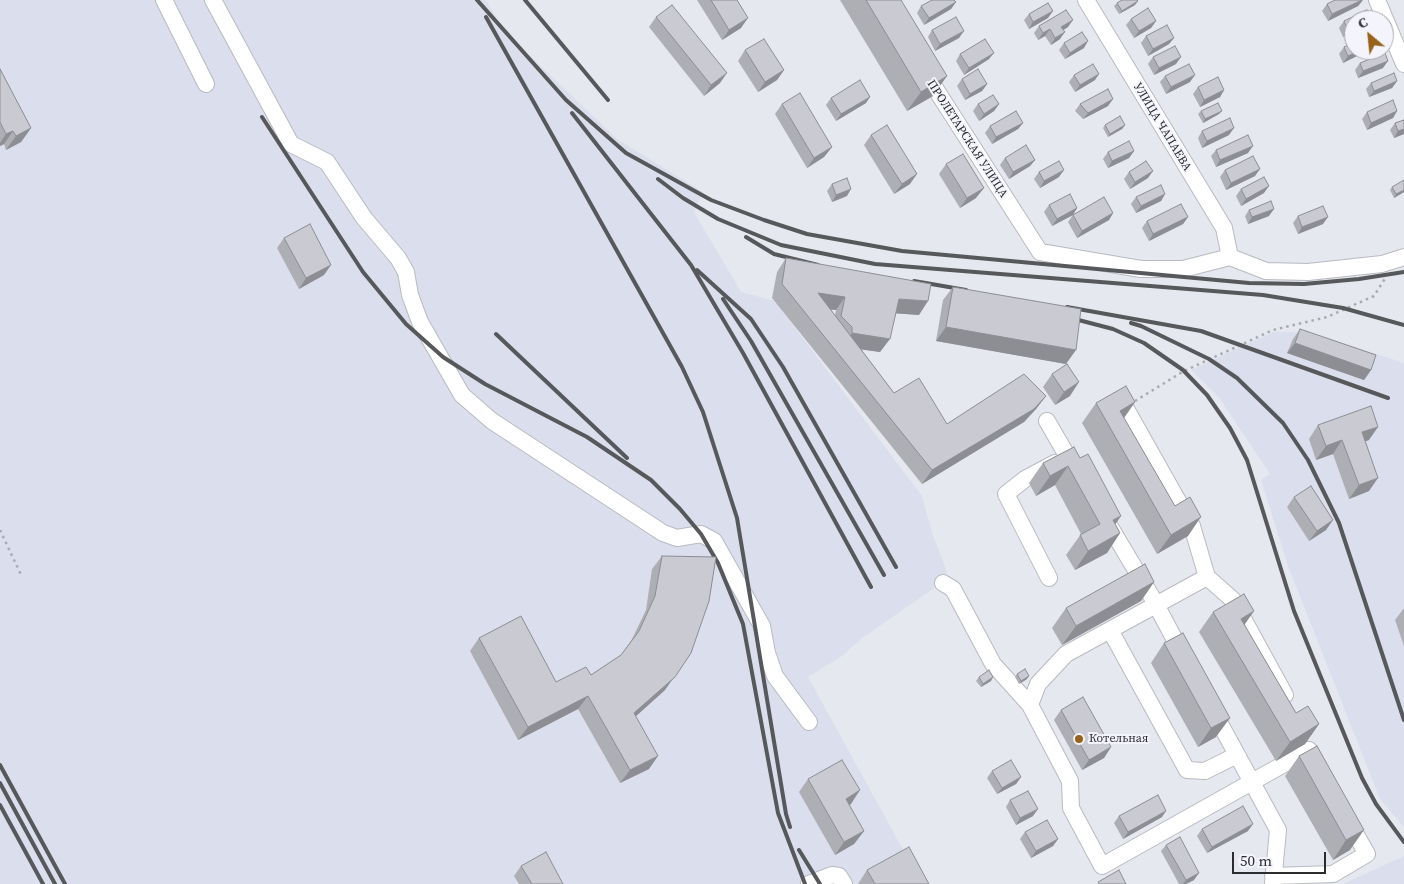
<!DOCTYPE html>
<meta charset="utf-8">
<style>
body{margin:0}
#map{position:relative;width:1404px;height:884px;overflow:hidden;background:#e6e8ef;font-family:"Source Serif 4",serif}
canvas{display:block}
.north{position:absolute;left:1344px;top:10px;width:50px;height:50px;box-sizing:border-box;background:#f4f5fc;border:1px solid #a4a5aa;border-radius:50%;rotate:332deg;font-size:14px;font-weight:700;line-height:20px;text-align:center;color:#2b2c2e}
.north::after{content:'';display:block;margin:auto;width:18px;height:22px;background:#98621a;clip-path:polygon(50% 0,100% 100%,50% 72%,0 100%)}
.scale{position:absolute;left:1232px;top:852px;width:94px;height:22px;box-sizing:border-box;border:2px solid #2b2c2e;border-top:0;padding-left:6px;font-size:15px;line-height:18px;white-space:nowrap;color:#2b2c2e;-webkit-text-stroke:4px #f4f5fc;paint-order:stroke}
</style>
<div id="map">
<canvas width="1404" height="884"></canvas>
<div class="north">С</div>
<div class="scale">50 m</div>
</div>
<script>
const ctx = document.querySelector('canvas').getContext('2d');
ctx.lineJoin = 'round';
function fillPath(path, color) {
  ctx.fillStyle = color;
  ctx.fill(path, 'evenodd');
}
function poly(rows) {
  const path = new Path2D();
  for (const r of rows) {
    path.moveTo(r[0], r[1]);
    for (let i = 2; i < r.length; i += 2) path.lineTo(r[i], r[i + 1]);
  }
  return path;
}
function strokePath(path, color, width, dash) {
  ctx.strokeStyle = color;
  ctx.lineWidth = width;
  ctx.lineCap = dash ? 'butt' : 'round';
  ctx.setLineDash(dash || []);
  ctx.stroke(path);
}
function drawText(font, color, halo, rows, align = 'center') {
  ctx.font = font + ' "Source Serif 4",serif';
  ctx.lineWidth = 4;
  ctx.setLineDash([]);
  ctx.textBaseline = 'middle';
  ctx.strokeStyle = halo;
  ctx.fillStyle = color;
  for (const [text, x, y, turn = 0] of rows) {
    ctx.save();
    ctx.translate(x, y);
    ctx.rotate((+turn || 0) * Math.PI / 180);
    ctx.textAlign = isNaN(turn) ? turn : align;
    if (halo) ctx.strokeText(text, 0, 0);
    ctx.fillText(text, 0, 0);
    ctx.restore();
  }
}
const built = poly([
 [0,0,486,0,504,31,617,139,703,192,694,212,741,292,775,301,922,496,932,533,947,572,937,586,861,639,842,656,808,677,922,884,0,884],
 [1273,332,1310,332,1404,363,1404,827,1380,799,1288,566,1261,480,1270,474,1220,399,1191,370],
 [1404,856,1404,884,1343,884]
]);
const path = poly([
 [1135,401,1184,371,1273,330,1327,317,1374,296,1386,277],
 [0,530,22,577]
]);
const minor = poly([
 [164,0,206,84],
 [213,0,291,144,327,162,364,218,398,258,406,272,410,295,420,322,462,395,492,421,663,533,677,538,701,534,714,541,762,626,767,653,775,676,809,722],
 [1086,0,1224,228,1230,257],
 [1377,0,1404,64],
 [926,74,1040,252,1141,269,1183,269,1230,257,1266,271,1308,272,1382,264,1404,257],
 [1125,407,1192,526,1207,577,1066,654,1038,684,1030,705,1070,781,1071,808,1102,866,1309,750,1319,769],
 [1047,421,1076,471],
 [1106,520,1153,599,1184,657],
 [1207,577,1233,600,1285,695],
 [1049,578,1006,494,1025,479,1055,463],
 [943,583,953,589,993,664,1030,705],
 [1110,630,1187,770,1205,771,1237,755],
 [1212,709,1278,830,1273,884],
 [1273,876,1333,874,1367,854,1348,821],
 [809,884,832,875,839,876,844,884]
]);
const rail = poly([
 [477,0,566,100,626,153,711,200,764,220,807,234,902,251,1249,283,1304,284,1359,279,1404,272],
 [525,0,608,100],
 [486,17,682,367,703,412,737,518,786,814,790,827],
 [572,113,691,265,743,353,871,587],
 [262,117,363,272,406,324,443,357,485,384,587,437,651,480,680,509,701,534,718,563,743,624,778,813,805,884],
 [658,179,683,198,718,219,781,245,875,264,1263,295,1343,308,1404,325],
 [746,237,774,254,818,265],
 [697,270,751,319,783,367,896,567],
 [914,281,966,290],
 [723,299,751,341,884,575],
 [1067,307,1201,331,1388,398],
 [1067,317,1113,329,1144,343,1183,370,1207,395,1230,428,1247,460,1294,611,1362,778,1376,804,1404,842],
 [1131,323,1141,326,1209,359,1237,378,1283,423,1308,460,1339,523,1404,720],
 [496,334,627,458],
 [0,765,65,884],
 [0,783,55,884],
 [0,805,43,884],
 [799,850,820,884]
]);
const wall = poly([
 [697,0,737,0,741,28,722,40],
 [840,0,901,0,933,96,907,111],
 [1363,0,1358,6,1328,21,1322,11,1327,4],
 [956,2,951,9,924,25,917,13,921,6],
 [1117,3,1135,5,1119,14,1114,6],
 [1029,14,1048,18,1029,29,1024,20],
 [656,17,720,83,704,96,649,27],
 [1131,19,1156,21,1151,28,1134,38,1126,25],
 [1354,20,1354,32,1343,37,1339,28,1344,21],
 [1039,26,1068,27,1063,30,1060,39,1051,45,1045,36,1038,40,1034,33],
 [932,30,959,38,935,51,928,37],
 [1146,36,1174,38,1169,44,1148,56,1141,43],
 [1064,43,1084,48,1065,59,1059,50],
 [1344,47,1354,50,1369,50,1343,63,1339,54],
 [745,50,784,70,777,80,758,92,738,61],
 [960,54,989,59,964,75,956,61],
 [1153,57,1176,64,1154,75,1148,64],
 [1360,63,1383,68,1358,78,1355,70],
 [0,69,31,128,21,142,6,150,4,144,0,146],
 [1074,75,1095,80,1075,92,1069,82],
 [1165,76,1190,82,1166,94,1160,82],
 [962,79,987,84,982,91,965,100,957,86],
 [1397,81,1392,88,1369,97,1366,89,1371,83],
 [1198,87,1224,90,1220,97,1200,107,1193,94],
 [831,98,866,103,836,121,826,105],
 [782,104,832,147,824,157,807,168,775,114],
 [978,104,999,104,994,111,979,121,973,111],
 [1080,104,1108,106,1083,119,1075,111],
 [1201,111,1219,114,1203,123,1198,114],
 [1397,111,1393,118,1367,130,1362,119,1367,112],
 [1404,120,1404,134,1394,138,1390,130,1395,123],
 [1023,123,1018,129,992,144,985,133,990,126],
 [1105,125,1125,125,1122,129,1108,137,1103,128],
 [1202,131,1229,135,1202,148,1198,138],
 [871,135,910,184,894,194,864,145],
 [1216,150,1248,153,1216,167,1211,156],
 [1134,151,1129,158,1108,168,1103,159,1108,152],
 [1005,158,1035,160,1030,166,1009,179,1000,165],
 [946,164,976,198,960,208,939,174],
 [1225,170,1255,176,1226,190,1220,177],
 [1039,172,1059,177,1040,188,1034,179],
 [1129,172,1148,178,1130,189,1124,179],
 [832,184,847,196,832,202,827,191],
 [1392,187,1404,192,1394,198,1390,190],
 [1241,189,1264,193,1241,206,1236,196],
 [1165,194,1161,201,1136,213,1131,204,1136,197],
 [1049,205,1077,208,1073,215,1052,226,1044,212],
 [1249,210,1269,216,1248,224,1245,216],
 [1113,213,1109,220,1077,238,1068,222,1073,215],
 [1298,216,1323,224,1298,234,1293,223],
 [1188,217,1183,224,1149,241,1142,228,1147,221],
 [284,238,324,275,299,289,277,248],
 [786,258,919,315,896,313,880,352,861,349,894,393,947,424,1046,396,1036,409,1024,422,922,484,772,298,777,272],
 [831,310,836,310,835,315],
 [953,287,1066,364,936,341,943,300],
 [1300,329,1371,370,1364,380,1287,353,1293,339],
 [1052,374,1070,396,1055,405,1043,387],
 [1135,402,1124,418,1188,536,1157,554,1082,423,1096,403],
 [1318,425,1369,440,1365,441,1369,491,1349,499,1333,454,1316,460,1309,439],
 [1074,447,1120,533,1107,553,1075,570,1066,555,1081,534,1055,485,1036,496,1029,483,1043,463],
 [1294,497,1326,530,1309,541,1287,507],
 [662,556,665,690,636,716,649,769,620,783,578,709,518,740,470,651,479,638,556,682,591,675,621,655,631,641,646,610,652,569],
 [1154,582,1141,601,1062,645,1052,628,1066,608],
 [1404,608,1404,646,1395,620],
 [1254,611,1244,625,1296,713,1319,724,1305,744,1276,761,1199,632,1213,612],
 [1183,633,1216,737,1198,747,1151,663,1164,643],
 [1017,674,1027,679,1019,684,1015,677],
 [979,677,991,681,981,687,976,681],
 [1061,710,1111,747,1104,758,1082,770,1054,720],
 [1317,746,1350,850,1333,860,1285,776,1299,756],
 [992,771,1021,777,1016,784,997,794,987,778],
 [808,779,851,804,849,805,864,831,854,844,835,855,799,792],
 [1010,800,1033,816,1016,825,1006,807],
 [1119,816,1162,817,1123,839,1114,823],
 [1202,829,1248,831,1207,853,1197,836],
 [1025,832,1058,839,1053,846,1031,858,1020,839],
 [1166,845,1194,880,1186,884,1179,884,1161,851],
 [521,866,563,884,519,884,514,876],
 [867,870,929,884,858,884]
]);
const shadedWall = poly([
 [1363,0,1358,6,1328,21,1332,14],
 [1138,1,1135,5,1119,14,1122,11],
 [956,2,951,9,924,25,929,18],
 [1053,11,1048,18,1029,29,1033,22],
 [748,18,741,28,722,40,729,30],
 [1073,20,1068,27,1057,34,1061,27],
 [1156,21,1151,28,1134,38,1139,31],
 [1354,27,1354,32,1343,37,1348,30],
 [1050,29,1045,36,1038,40,1043,33],
 [964,31,959,38,935,51,940,44],
 [1065,32,1060,39,1051,45,1055,38],
 [1174,38,1169,44,1148,56,1153,49],
 [1088,41,1084,48,1065,59,1070,53],
 [1360,50,1369,50,1343,63,1348,56],
 [994,53,989,59,964,75,969,68],
 [1181,57,1176,64,1154,75,1159,68],
 [1388,61,1383,68,1358,78,1363,71],
 [784,70,777,80,758,92,765,82],
 [727,73,720,83,704,96,711,85],
 [1099,74,1095,80,1075,92,1080,85],
 [1195,75,1190,82,1166,94,1171,87],
 [947,76,933,96,907,111,921,92],
 [1397,81,1392,88,1369,97,1374,91],
 [987,84,982,91,965,100,970,94],
 [1224,90,1220,97,1200,107,1204,100],
 [870,97,866,103,836,121,841,114],
 [1113,99,1108,106,1083,119,1088,113],
 [999,104,994,111,979,121,984,114],
 [1222,111,1219,114,1203,123,1205,119],
 [1397,111,1393,118,1367,130,1371,123],
 [1023,123,1018,129,992,144,996,137],
 [1125,125,1122,129,1108,137,1110,134],
 [31,128,21,142,6,150,16,136],
 [1234,128,1229,135,1202,148,1207,141],
 [1404,129,1404,134,1394,138,1398,131],
 [13,131,4,144,0,146,0,143,6,134],
 [1253,146,1248,153,1216,167,1220,160],
 [832,147,824,157,807,168,814,158],
 [1134,151,1129,158,1108,168,1112,161],
 [1035,160,1030,166,1009,179,1013,172],
 [1260,169,1255,176,1226,190,1231,183],
 [1064,170,1059,177,1040,188,1044,181],
 [1153,171,1148,178,1130,189,1135,182],
 [917,174,910,184,894,194,902,184],
 [1269,186,1264,193,1241,206,1246,199],
 [984,188,976,198,960,208,967,198],
 [851,189,847,196,832,202,836,195],
 [1404,190,1404,192,1394,198,1396,194],
 [1165,194,1161,201,1136,213,1141,206],
 [1077,208,1073,215,1052,226,1057,219],
 [1274,209,1269,216,1248,224,1252,217],
 [1113,213,1109,220,1077,238,1082,231],
 [1188,217,1183,224,1149,241,1153,234],
 [1328,217,1323,224,1298,234,1302,227],
 [331,265,324,275,299,289,306,278],
 [818,293,845,297,836,310,809,306],
 [899,299,928,301,919,315,890,313],
 [946,327,1076,350,1066,364,936,341],
 [852,333,890,339,880,352,843,347],
 [1295,343,1371,370,1364,380,1287,353],
 [1079,382,1070,396,1055,405,1064,392],
 [1046,396,1036,409,1024,422,922,484,932,470],
 [1135,402,1121,422,1120,411],
 [1378,427,1369,440,1353,446,1362,432],
 [1342,440,1333,454,1316,460,1326,446],
 [1068,466,1055,485,1036,496,1050,476],
 [1378,478,1369,491,1349,499,1359,485],
 [1121,516,1108,535,1113,520],
 [1201,517,1188,536,1157,554,1171,535],
 [1333,520,1326,530,1309,541,1317,531],
 [1120,533,1107,553,1075,570,1088,551],
 [1154,582,1141,601,1062,645,1076,626],
 [1254,611,1240,631,1241,619],
 [691,653,665,690,625,726,634,713],
 [1029,676,1027,679,1019,684,1021,681],
 [993,677,991,681,981,687,983,684],
 [588,696,578,709,518,740,528,727],
 [1230,718,1216,737,1198,747,1211,728],
 [1319,724,1305,744,1276,761,1290,742],
 [1111,747,1104,758,1082,770,1089,760],
 [658,756,649,769,620,783,630,770],
 [1021,777,1016,784,997,794,1002,788],
 [860,790,851,804,836,812,846,799],
 [1038,809,1033,816,1016,825,1020,818],
 [1166,811,1162,817,1123,839,1128,832],
 [1253,824,1248,831,1207,853,1212,847],
 [1364,830,1350,850,1333,860,1346,840],
 [864,831,854,844,835,855,844,842],
 [1058,839,1053,846,1031,858,1036,851],
 [1199,873,1194,880,1186,884,1183,884,1186,880]
]);
const building = poly([
 [711,0,737,0,748,18,729,30,711,0],
 [866,0,901,0,947,76,921,92,866,0],
 [932,0,954,0,956,2,929,18,921,6,932,0],
 [1122,0,1137,0,1138,1,1122,11,1117,3,1122,0],
 [1335,0,1362,0,1332,14,1327,4,1335,0],
 [1048,3,1053,11,1033,22,1029,14,1048,3],
 [672,5,727,73,711,85,656,17,672,5],
 [1148,8,1156,21,1139,31,1131,19,1148,8],
 [1066,10,1073,20,1061,27,1065,32,1055,38,1050,29,1043,33,1039,26,1066,10],
 [1367,10,1371,19,1354,20,1354,27,1348,30,1344,21,1367,10],
 [956,17,964,31,940,44,932,30,956,17],
 [1167,25,1174,38,1153,49,1146,36,1167,25],
 [1082,32,1088,41,1070,53,1064,43,1082,32],
 [764,39,784,70,765,82,745,50,764,39],
 [985,39,994,53,969,68,960,54,985,39],
 [1354,42,1354,50,1360,50,1348,56,1344,47,1354,42],
 [1175,46,1181,57,1159,68,1153,57,1175,46],
 [1385,53,1388,61,1363,71,1360,63,1385,53],
 [1093,64,1099,74,1080,85,1074,75,1093,64],
 [1189,64,1195,75,1171,87,1165,76,1189,64],
 [0,69,31,128,16,136,13,131,6,134,0,122,0,69],
 [978,69,987,84,970,94,962,79,978,69],
 [1394,73,1397,81,1374,91,1371,83,1394,73],
 [1218,77,1224,90,1204,100,1198,87,1218,77],
 [860,80,870,97,841,114,831,98,860,80],
 [1108,89,1113,99,1088,113,1080,104,1108,89],
 [800,93,832,147,814,158,782,104,800,93],
 [993,95,999,104,984,114,978,104,993,95],
 [1393,100,1397,111,1371,123,1367,112,1393,100],
 [1218,103,1222,111,1205,119,1201,111,1218,103],
 [1016,111,1023,123,996,137,990,126,1016,111],
 [1120,116,1125,125,1110,134,1105,125,1120,116],
 [1230,118,1234,128,1207,141,1202,131,1230,118],
 [1404,120,1404,129,1398,131,1395,123,1404,120],
 [887,125,917,174,902,184,871,135,887,125],
 [1248,135,1253,146,1220,160,1216,150,1248,135],
 [1129,141,1134,151,1112,161,1108,152,1129,141],
 [1026,145,1035,160,1013,172,1005,158,1026,145],
 [963,154,984,188,967,198,946,164,963,154],
 [1253,156,1260,169,1231,183,1225,170,1253,156],
 [1059,161,1064,170,1044,181,1039,172,1059,161],
 [1146,161,1153,171,1135,182,1129,172,1146,161],
 [1264,177,1269,186,1246,199,1241,189,1264,177],
 [847,178,851,189,836,195,832,184,847,178],
 [1404,180,1404,190,1396,194,1392,187,1404,180],
 [1161,185,1165,194,1141,206,1136,197,1161,185],
 [1070,194,1077,208,1057,219,1049,205,1070,194],
 [1104,197,1113,213,1082,231,1073,215,1104,197],
 [1271,201,1274,209,1252,217,1249,210,1271,201],
 [1181,204,1188,217,1153,234,1147,221,1181,204],
 [1323,206,1328,217,1302,227,1298,216,1323,206],
 [310,224,331,265,306,278,284,238,310,224],
 [786,258,931,284,928,301,899,299,890,339,852,333,852,327,841,316,845,297,818,293,894,393,919,378,947,424,1024,374,1046,396,1034,409,932,470,782,284,786,258],
 [953,287,1081,309,1076,350,946,327,953,287],
 [1300,329,1376,355,1371,370,1295,343,1300,329],
 [1067,364,1079,382,1064,392,1052,374,1067,364],
 [1126,386,1135,402,1120,411,1175,506,1190,497,1201,517,1171,535,1096,403,1126,386],
 [1371,406,1378,427,1362,432,1378,478,1359,485,1342,440,1326,446,1318,425,1371,406],
 [1074,447,1080,458,1088,454,1121,516,1113,520,1120,533,1088,551,1080,535,1100,524,1068,466,1050,476,1043,463,1074,447],
 [1311,486,1333,520,1317,531,1294,497,1311,486],
 [662,556,716,557,709,601,691,653,675,677,634,713,658,756,630,770,588,696,528,727,479,638,521,616,556,682,586,667,591,675,621,655,639,631,655,596,662,556],
 [1145,564,1154,582,1076,626,1066,608,1145,564],
 [1244,594,1254,611,1241,619,1296,713,1308,706,1319,724,1290,742,1213,612,1244,594],
 [1183,633,1230,718,1211,728,1164,643,1183,633],
 [1025,669,1029,676,1021,681,1017,674,1025,669],
 [989,670,993,677,983,684,979,677,989,670],
 [1083,697,1111,747,1089,760,1061,710,1083,697],
 [1317,746,1364,830,1346,840,1299,756,1317,746],
 [842,760,860,790,846,799,864,831,844,842,808,779,842,760],
 [1011,760,1021,777,1002,788,992,771,1011,760],
 [1028,791,1038,809,1020,818,1010,800,1028,791],
 [1158,795,1166,811,1128,832,1119,816,1158,795],
 [1243,806,1253,824,1212,847,1202,829,1243,806],
 [1047,820,1058,839,1036,851,1025,832,1047,820],
 [1180,837,1199,873,1186,880,1166,845,1180,837],
 [909,847,929,884,875,884,867,870,909,847],
 [546,852,563,884,532,884,521,866,546,852],
 [1119,870,1126,884,1099,884,1098,882,1119,870]
]);
const markers = [
 [1079,739,5,"#98621a"]
];
const streetNames = [
 ["УЛИЦА ЧАПАЕВА",1162,127,59],
 ["ПРОЛЕТАРСКАЯ УЛИЦА",967,139,57]
];
const poiNames = [
 ["Котельная",1089,739]
];
fillPath(built, '#dbdeec');
strokePath(minor, '#b9bac1', 18);
strokePath(path, '#a9abb0', 2.5, [2.5, 4]);
strokePath(minor, '#fff', 16);
strokePath(rail, '#57585b', 4);
fillPath(wall, '#aeafb5');
fillPath(shadedWall, '#8d8e93');
fillPath(building, '#cacbd2');
strokePath(building, '#8d8e93', 1);
for (const [x, y, r, color] of markers) {
  const dot = new Path2D();
  dot.arc(x, y, r, 0, 2 * Math.PI);
  ctx.fillStyle = color;
  ctx.fill(dot);
  strokePath(dot, '#f4f5fc', 2);
}
drawText('12px', '#2b2c2e', '#f4f5fc', streetNames);
drawText('12px', '#2b2c2e', '#f4f5fc', poiNames, 'left');
</script>
